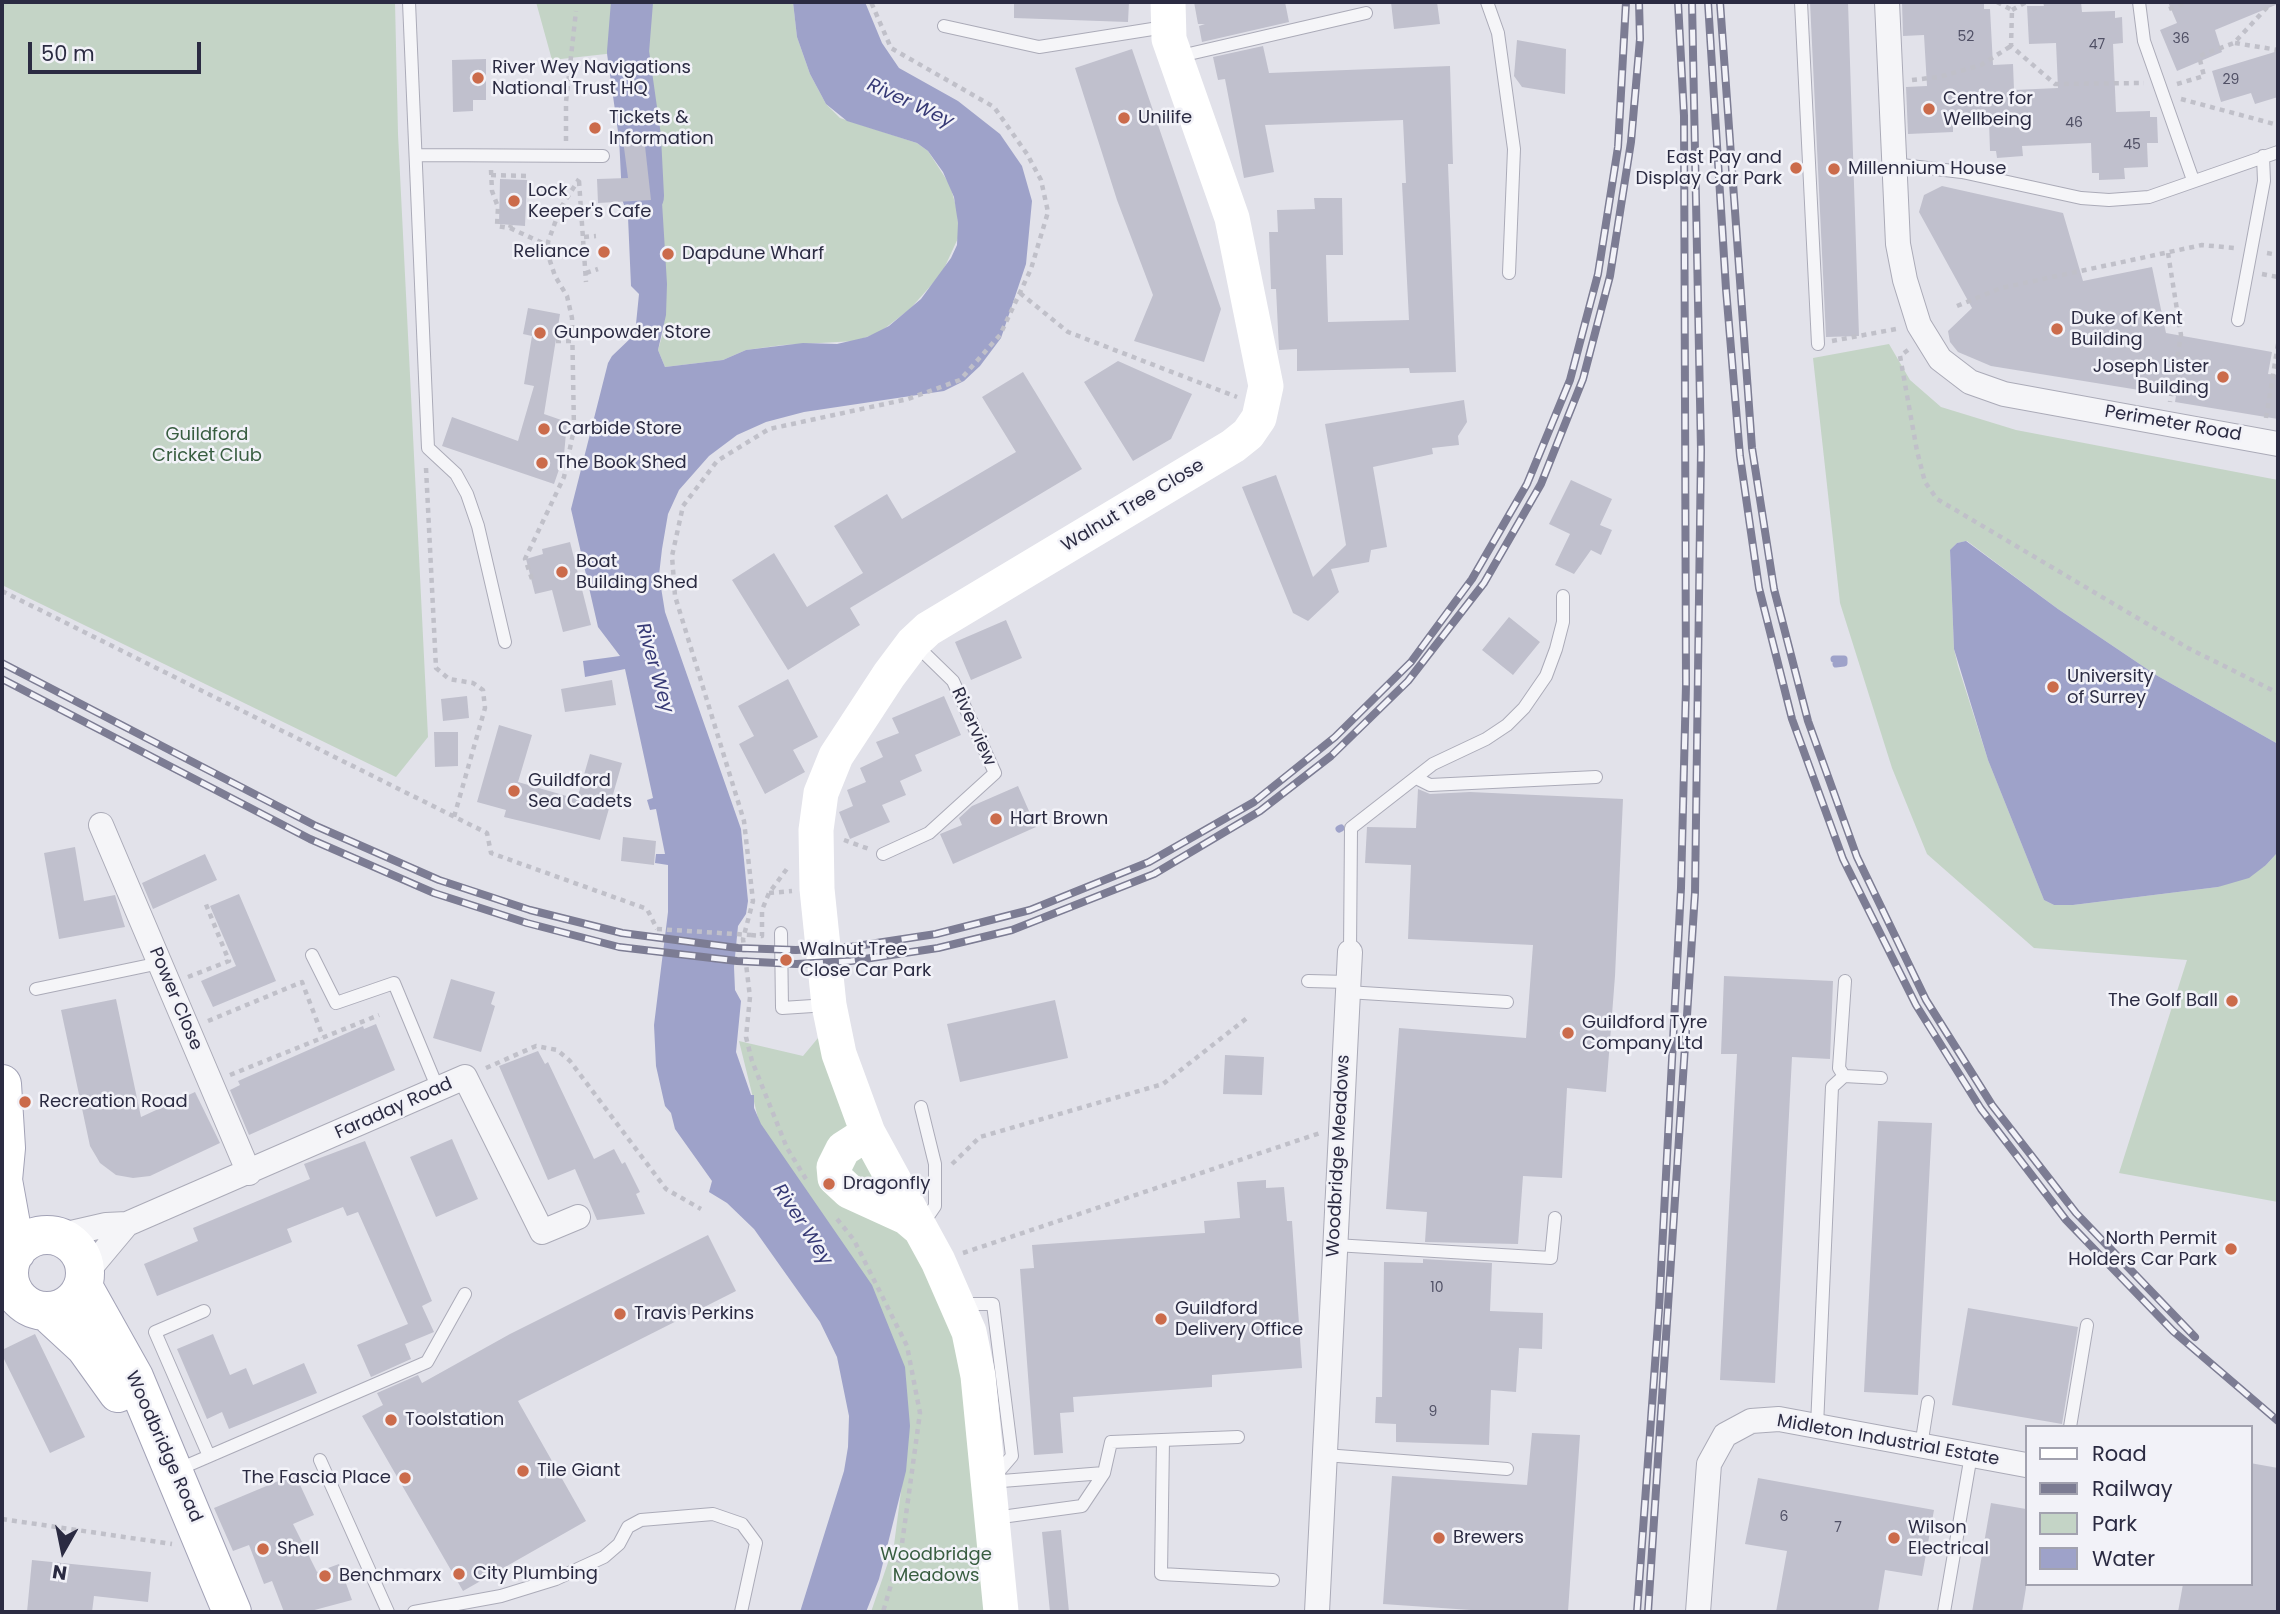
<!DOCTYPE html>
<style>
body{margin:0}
#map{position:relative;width:2280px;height:1614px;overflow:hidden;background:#e2e2ea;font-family:Poppins,sans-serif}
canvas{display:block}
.frame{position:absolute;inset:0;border:4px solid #2b2b42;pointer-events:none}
.legend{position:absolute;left:2025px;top:1425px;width:228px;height:161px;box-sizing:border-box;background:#f2f2f8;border:2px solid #a2a2af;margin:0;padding:9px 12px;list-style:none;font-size:21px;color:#2b2b42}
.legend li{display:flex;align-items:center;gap:14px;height:35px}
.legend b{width:35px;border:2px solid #a2a2af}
.north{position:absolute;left:28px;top:1516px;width:70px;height:70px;-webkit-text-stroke:5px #f2f2f8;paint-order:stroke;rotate:189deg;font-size:19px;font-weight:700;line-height:28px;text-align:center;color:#2b2b42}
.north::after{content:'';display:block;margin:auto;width:24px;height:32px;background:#2b2b42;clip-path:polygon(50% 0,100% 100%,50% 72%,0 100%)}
.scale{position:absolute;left:28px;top:42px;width:173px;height:32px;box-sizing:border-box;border:4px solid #2b2b42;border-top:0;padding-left:9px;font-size:21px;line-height:24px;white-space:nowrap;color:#2b2b42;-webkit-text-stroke:5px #f2f2f8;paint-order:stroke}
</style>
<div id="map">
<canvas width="2280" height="1614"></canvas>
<div class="frame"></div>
<ul class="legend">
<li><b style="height:9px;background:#fff"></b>Road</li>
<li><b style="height:9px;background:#7c7c93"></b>Railway</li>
<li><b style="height:19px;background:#c4d4c6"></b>Park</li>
<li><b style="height:19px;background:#9ea2c9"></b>Water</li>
</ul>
<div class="north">N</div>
<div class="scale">50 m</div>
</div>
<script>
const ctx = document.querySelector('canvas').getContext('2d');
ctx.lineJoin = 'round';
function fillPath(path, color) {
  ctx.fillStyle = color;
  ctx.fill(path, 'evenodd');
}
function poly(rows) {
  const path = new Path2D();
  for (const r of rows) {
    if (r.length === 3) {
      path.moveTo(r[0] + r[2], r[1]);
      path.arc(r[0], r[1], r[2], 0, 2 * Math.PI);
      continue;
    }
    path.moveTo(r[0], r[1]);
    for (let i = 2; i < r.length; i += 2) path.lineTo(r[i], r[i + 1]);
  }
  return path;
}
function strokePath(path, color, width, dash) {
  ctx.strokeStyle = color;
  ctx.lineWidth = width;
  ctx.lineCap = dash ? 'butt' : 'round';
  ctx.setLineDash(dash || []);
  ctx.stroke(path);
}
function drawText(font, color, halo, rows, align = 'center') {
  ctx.font = font + ' Poppins,sans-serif';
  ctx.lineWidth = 5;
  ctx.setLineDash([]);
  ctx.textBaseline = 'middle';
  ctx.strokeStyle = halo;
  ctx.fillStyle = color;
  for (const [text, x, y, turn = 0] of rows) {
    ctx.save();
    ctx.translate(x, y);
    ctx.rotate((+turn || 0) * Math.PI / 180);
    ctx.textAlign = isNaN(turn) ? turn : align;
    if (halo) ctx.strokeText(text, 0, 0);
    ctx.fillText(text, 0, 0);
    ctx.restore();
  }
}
const green = poly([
 [2,2,395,2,398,134,428,737,396,777,2,585],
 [536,2,626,2,624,52,552,60],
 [642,2,793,2,797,37,810,74,826,104,840,118,917,143,928,151,950,185,957,210,959,236,942,273,910,309,880,332,856,341,783,345,746,350,723,360,665,367,658,350,663,333,662,202,660,197,641,199,630,113,647,111,639,57],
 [1889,344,1910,380,1941,407,2016,430,2278,480,2278,744,2156,675,2058,609,1967,541,1957,543,1950,551,1954,649,1958,666,1988,760,2044,900,2054,905,2073,905,2218,887,2266,865,2278,852,2278,1202,2119,1173,2187,960,2034,948,1927,854,1892,768,1840,603,1813,358],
 [823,1032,964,1345,985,1612,871,1612,894,1545,906,1453,759,1122,739,1041,803,1056]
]);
const water = poly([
 [626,2,642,2,639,57,647,111,630,113,624,52],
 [793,2,865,2,882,43,899,68,958,101,1000,134,1022,166,1032,201,1026,264,1001,338,980,366,964,381,944,391,804,412,766,422,737,435,709,456,679,490,668,514,662,549,659,575,665,612,741,829,748,901,746,914,738,926,734,967,735,990,741,1001,736,1052,751,1095,754,1095,754,1108,761,1124,872,1285,905,1367,910,1426,906,1471,879,1579,866,1612,800,1612,844,1471,848,1447,849,1416,837,1357,820,1322,754,1229,727,1203,709,1192,712,1181,675,1129,671,1113,665,1106,656,1066,654,1025,668,912,668,865,655,863,656,854,665,854,656,809,650,810,647,800,653,798,625,669,585,677,583,661,620,656,598,627,571,509,608,363,612,356,635,334,639,294,631,286,628,217,637,212,641,199,659,197,662,202,667,284,666,315,658,350,665,367,723,360,746,350,803,343,837,344,867,337,889,326,921,299,951,258,957,245,958,223,954,197,943,172,928,151,917,143,847,121,826,104,810,74,797,37],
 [1966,541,2058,609,2156,675,2278,744,2278,852,2266,865,2249,878,2218,887,2073,905,2054,905,2044,900,1988,760,1954,649,1950,550,1957,543]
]);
const stream = poly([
 [1834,659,1844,659,1844,663,1836,664],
 [1339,829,1341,828]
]);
const river = poly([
 [632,2,628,52,640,137,643,196]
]);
const building = poly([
 [1014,2,1129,2,1128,22,1014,18],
 [1194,2,1285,2,1289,22,1202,42,1199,26,1205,24,1198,24],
 [1391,2,1437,2,1440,24,1394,29],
 [1810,2,1848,2,1859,336,1826,337],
 [1902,2,1984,3,1984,9,1990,9,1993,65,2013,64,2014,90,2058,88,2056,43,2029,44,2027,6,2044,6,2043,2,2081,2,2082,12,2115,11,2115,18,2122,17,2123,43,2113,44,2116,112,2150,111,2150,117,2157,117,2158,143,2147,143,2148,167,2124,168,2125,179,2099,180,2099,173,2092,173,2091,143,2022,146,2023,156,1997,158,1996,151,1990,151,1989,121,1953,122,1953,132,1908,134,1906,87,1927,86,1924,35,1903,36],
 [2168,2,2278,2,2278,4,2215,30,2222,52,2177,71,2160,30,2177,23],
 [1517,40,1566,49,1565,94,1522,87,1514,76],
 [1263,46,1269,73,1450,66,1453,164,1448,164,1456,372,1410,373,1409,368,1297,371,1297,349,1279,350,1276,289,1271,289,1269,232,1278,232,1277,210,1315,209,1314,198,1342,198,1343,255,1326,255,1328,322,1409,320,1402,183,1406,183,1403,120,1265,125,1274,172,1244,178,1225,79,1218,80,1213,57],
 [1132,49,1221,309,1204,362,1134,341,1153,295,1117,200,1075,68],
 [2278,51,2278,97,2255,104,2251,93,2221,102,2212,71],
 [486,59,486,100,473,100,473,111,453,112,452,60],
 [644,137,651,200,598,203,597,179,628,178,623,140],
 [500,179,527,180,525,226,499,224],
 [1942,186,2063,213,2083,281,2152,267,2166,333,2272,352,2268,374,2278,375,2278,419,2175,402,2176,396,1991,366,1958,352,1950,342,1948,331,1972,308,1919,212,1924,195],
 [528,308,560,314,544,414,567,422,564,455,554,484,442,446,452,417,518,441,534,386,524,384,532,336,523,334],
 [1118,361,1192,394,1171,439,1133,461,1084,382],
 [1023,372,1082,469,850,608,860,625,788,670,732,580,774,553,807,607,863,573,834,526,887,494,902,519,1016,452,982,397],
 [1464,400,1467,422,1458,436,1459,445,1432,448,1433,454,1373,467,1387,547,1371,550,1369,562,1331,569,1339,592,1308,621,1293,613,1242,487,1276,475,1313,577,1346,545,1325,424],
 [1571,480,1612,499,1600,525,1612,530,1601,555,1591,550,1574,574,1555,565,1570,534,1549,524],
 [570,542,591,625,563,632,552,590,535,594,526,559,543,554,542,549],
 [1509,617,1540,642,1513,675,1482,650],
 [1006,620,1022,658,971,680,955,642],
 [788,679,818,737,793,750,805,772,765,794,739,744,754,736,738,706],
 [612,680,616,705,565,712,561,689],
 [467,696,469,718,443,721,441,699],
 [944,696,961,735,915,755,922,771,900,781,906,795,882,805,890,822,850,839,839,812,853,806,847,790,866,782,860,768,883,757,876,742,899,733,892,718],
 [499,725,532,735,518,782,577,799,590,754,622,763,600,840,504,817,506,810,477,802],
 [434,732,458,732,458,766,435,767],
 [1018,786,1036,827,953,864,940,834,962,825,959,818,972,806],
 [1418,789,1430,794,1470,792,1623,799,1615,976,1606,1092,1567,1088,1562,1178,1523,1176,1518,1244,1425,1242,1427,1212,1386,1209,1399,1028,1526,1038,1533,945,1408,939,1411,865,1365,863,1367,827,1416,828],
 [623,837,656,841,654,865,621,861],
 [75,847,84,901,115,895,125,927,59,939,44,853],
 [205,854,217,880,153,909,142,883],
 [239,894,276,981,213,1007,201,981,236,966,210,906],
 [1724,976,1833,981,1830,1059,1792,1057,1775,1383,1720,1380,1737,1054,1721,1054],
 [451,979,495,992,491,1004,495,1006,481,1052,433,1038],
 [116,999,141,1117,195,1092,220,1143,150,1176,133,1178,116,1175,100,1163,90,1146,61,1010],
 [1055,1000,1068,1058,960,1082,947,1024],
 [376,1024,395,1070,249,1135,230,1090,240,1085,238,1081,363,1026,364,1029],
 [538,1051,545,1064,548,1062,594,1159,614,1149,622,1164,625,1162,640,1192,636,1194,645,1214,597,1220,575,1169,548,1180,499,1066],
 [1225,1055,1264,1057,1262,1095,1223,1094],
 [1878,1121,1932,1123,1918,1395,1864,1392],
 [452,1139,478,1199,436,1217,410,1157],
 [365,1141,432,1301,422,1306,434,1332,405,1344,411,1359,371,1377,357,1345,408,1324,358,1212,347,1216,343,1207,287,1229,292,1242,157,1296,144,1264,198,1241,193,1228,310,1179,304,1164],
 [1266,1180,1266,1188,1284,1187,1287,1221,1292,1221,1302,1368,1212,1375,1212,1387,1073,1397,1074,1412,1060,1413,1063,1453,1034,1455,1020,1269,1034,1268,1032,1245,1205,1233,1204,1221,1240,1218,1237,1182],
 [708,1235,736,1291,518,1401,586,1521,463,1591,362,1416,383,1405,377,1393,418,1375,422,1383,510,1334],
 [1423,1259,1492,1263,1490,1311,1543,1313,1542,1349,1519,1348,1516,1392,1491,1390,1489,1445,1396,1442,1396,1424,1375,1423,1376,1397,1382,1397,1384,1262,1423,1263],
 [1968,1308,2078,1327,2062,1424,1952,1405],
 [35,1334,85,1437,50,1453,2,1355,2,1350],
 [213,1334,230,1375,246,1368,253,1385,304,1363,317,1393,229,1429,222,1412,207,1419,177,1349],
 [1532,1433,1580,1435,1568,1612,1500,1612,1383,1604,1392,1476,1527,1485],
 [2250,1463,2278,1468,2278,1612,2178,1612,2183,1584,2250,1584],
 [295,1474,314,1515,293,1524,317,1572,339,1564,352,1600,307,1612,284,1612,272,1581,264,1584,249,1545,233,1551,214,1508],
 [1758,1478,1934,1510,1922,1576,1885,1570,1878,1612,1776,1612,1787,1551,1745,1544],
 [1991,1503,2026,1509,2026,1588,2022,1612,1972,1612],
 [1061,1530,1069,1612,1050,1612,1042,1532],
 [32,1560,151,1572,148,1602,94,1596,92,1612,27,1612]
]);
const path = poly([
 [1997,2,2012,10,2011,46,2055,84,2144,83],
 [2169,9,2188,2],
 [2012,10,2026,2],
 [2235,43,2278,50],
 [1912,80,1939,77,1981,65,2011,46],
 [2177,84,2204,76,2199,56,2234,43,2272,2],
 [2181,99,2278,125],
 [566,141,566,102,576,11],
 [491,170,492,191,498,207,497,226,510,228,511,225],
 [491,175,529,176],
 [579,181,586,282],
 [510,228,549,246],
 [584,237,596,236],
 [2168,253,2181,335,2170,402],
 [2267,253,2278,255],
 [586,273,598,269],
 [2262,274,2278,277],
 [1020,293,1068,332,1237,397],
 [1957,306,2001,288,2202,245,2234,248],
 [556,341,572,341],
 [1832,341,1896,329],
 [1908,350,1900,356,1917,451,1925,482,1937,499,2188,648,2278,693],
 [2266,418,2278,344],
 [426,468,436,668,449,679,473,683,483,690,485,708,454,817],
 [532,579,525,559,564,477,574,429,572,318,567,296,555,276,549,258,548,242,560,209,579,179],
 [2,591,487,833,491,853,647,909,657,929],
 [844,840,869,849],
 [769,893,792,891],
 [751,935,762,936,762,910,769,893,789,866],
 [188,977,229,961,205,902],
 [208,1021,302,982,323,1037],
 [486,1068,536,1046,557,1050,570,1061,666,1189,701,1209],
 [230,1075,379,1015],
 [952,1164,980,1137,1163,1084,1247,1018],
 [806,1179,787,1148,752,1061,746,1037,750,997,743,939,753,901,744,821,675,596,672,556,683,506,717,461,769,429,908,399,960,380,1000,335,1031,269,1048,212,1041,180,1027,154,994,107,891,48,871,2],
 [837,1219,854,1240,907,1346,920,1413,901,1551,883,1612],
 [963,1253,1320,1133],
 [2,1519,172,1544]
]);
const lane = poly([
 [409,2,428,448,456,474,467,494,478,526,505,642],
 [1487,2,1498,33,1514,149,1509,273],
 [1801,2,1818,344],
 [2139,2,2144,41,2193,180],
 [944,26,1039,47,1165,27],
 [1176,57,1366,13],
 [416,155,603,156],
 [1893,164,1962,172,2081,198,2109,200,2149,197,2278,152],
 [2238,320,2264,181,2263,156],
 [1416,778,1430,785,1596,777],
 [883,854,929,833,995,773,953,681,916,645],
 [781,933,782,1008,828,1005],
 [1350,952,1351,828,1433,764,1486,739,1507,725,1524,708,1546,676,1556,649,1563,622,1563,596],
 [312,955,336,1003,394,983,438,1089],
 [1308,981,1348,982],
 [36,989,160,963],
 [1347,992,1507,1002],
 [1844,1076,1839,1068,1845,981],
 [921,1107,935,1164,935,1206,922,1225],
 [1335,1245,1551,1258,1555,1218],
 [961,1304,993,1304,1012,1456,994,1477],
 [204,1311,155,1332,209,1456],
 [1817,1426,1832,1087,1844,1076,1881,1078],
 [2070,1427,2087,1325],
 [1163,1440,1161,1574,1273,1580],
 [1921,1446,1928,1402],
 [1325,1455,1507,1469],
 [320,1460,388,1612],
 [177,1470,427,1362,465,1294],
 [1104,1473,1111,1442,1238,1437],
 [989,1482,1104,1473,1082,1506,994,1518],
 [414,1612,501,1596,556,1579,604,1557,619,1544,628,1527,641,1520,713,1514,742,1524,756,1543,741,1612],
 [1944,1612,1971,1455]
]);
const street = poly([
 [1887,2,1898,244,1905,280,1919,325,1940,359,1970,382,2004,394,2278,444],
 [101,825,249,1173],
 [58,1236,106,1225,127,1224,465,1077,542,1232,578,1217],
 [86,1273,127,1224],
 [2,1279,9,1276],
 [1317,1612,1350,952],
 [1698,1612,1709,1464,1725,1435,1751,1421,1779,1419,2026,1465]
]);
const secondary = poly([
 [868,1133,843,1149,834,1167,835,1178,849,1191,906,1217,919,1228],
 [1001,1612,978,1376,969,1332,938,1261,868,1133,839,1054,829,1005,817,889,816,830,821,793,836,756,889,675,913,643,928,629,1233,446,1248,434,1259,418,1266,386,1232,218,1169,39,1168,2]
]);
const primary = poly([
 [2,1084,6,1148,3,1180,16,1252],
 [47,1273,38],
 [83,1286,134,1377,232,1612],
 [46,1311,85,1347,118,1393]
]);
const rail = poly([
 [1708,2,1726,289,1740,456,1759,588,1792,719,1843,859,1916,1005,1981,1109,2066,1220,2173,1331,2278,1421],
 [1720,2,1752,448,1774,589,1808,721,1857,857,1926,1000,1992,1105,2076,1213,2195,1337],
 [2,663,316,826,439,880,530,910,622,933,738,948,796,950,850,947,936,934,1030,910,1149,862,1254,802,1335,737,1411,662,1472,579,1527,484,1570,380,1598,274,1618,147,1626,2],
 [2,679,310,839,434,893,527,923,619,947,737,961,796,964,851,961,938,948,1012,930,1154,874,1260,811,1331,756,1408,681,1484,583,1541,484,1583,379,1610,276,1631,142,1640,39,1639,2],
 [1637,1612,1659,1309,1681,888,1686,685,1684,116,1678,2],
 [1648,1612,1695,893,1701,450,1692,2]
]);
const pathBridge = poly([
 [657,929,751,935]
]);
const markers = [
 [478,78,7,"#cb6b4b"],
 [1929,109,7,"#cb6b4b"],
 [1124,118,7,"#cb6b4b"],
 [595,128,7,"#cb6b4b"],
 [1796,168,7,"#cb6b4b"],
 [1834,169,7,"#cb6b4b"],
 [514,201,7,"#cb6b4b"],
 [604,252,7,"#cb6b4b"],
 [668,254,7,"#cb6b4b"],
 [2057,329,7,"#cb6b4b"],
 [540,333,7,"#cb6b4b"],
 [2223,377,7,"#cb6b4b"],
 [544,429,7,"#cb6b4b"],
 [542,463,7,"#cb6b4b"],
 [562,572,7,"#cb6b4b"],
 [2053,687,7,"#cb6b4b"],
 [514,791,7,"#cb6b4b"],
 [996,819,7,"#cb6b4b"],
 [786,960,7,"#cb6b4b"],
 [2232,1001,7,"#cb6b4b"],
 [1568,1033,7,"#cb6b4b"],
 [25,1102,7,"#cb6b4b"],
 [829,1184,7,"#cb6b4b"],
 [2231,1249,7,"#cb6b4b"],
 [620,1314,7,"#cb6b4b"],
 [1161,1319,7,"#cb6b4b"],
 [391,1420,7,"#cb6b4b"],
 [523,1471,7,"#cb6b4b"],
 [405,1478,7,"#cb6b4b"],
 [1439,1538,7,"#cb6b4b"],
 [1894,1538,7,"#cb6b4b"],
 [263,1549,7,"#cb6b4b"],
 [459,1574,7,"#cb6b4b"],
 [325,1576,7,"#cb6b4b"]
];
const numberNames = [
 ["52",1966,37],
 ["36",2181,39],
 ["47",2097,45],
 ["29",2231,80],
 ["46",2074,123],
 ["45",2132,145],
 ["10",1437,1288],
 ["9",1433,1412],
 ["6",1784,1517],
 ["7",1838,1528]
];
const poiNames = [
 ["River Wey Navigations",492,68],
 ["National Trust HQ",492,89],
 ["Centre for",1943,99],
 ["Wellbeing",1943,120],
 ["Tickets &",609,118],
 ["Information",609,139],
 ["Unilife",1138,118],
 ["East Pay and",1782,158,"right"],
 ["Display Car Park",1782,179,"right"],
 ["Millennium House",1848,169],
 ["Lock",528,191],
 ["Keeper's Cafe",528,212],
 ["Reliance",590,252,"right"],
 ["Dapdune Wharf",682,254],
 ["Duke of Kent",2071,319],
 ["Building",2071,340],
 ["Gunpowder Store",554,333],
 ["Joseph Lister",2209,367,"right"],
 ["Building",2209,388,"right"],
 ["Carbide Store",558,429],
 ["The Book Shed",556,463],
 ["Boat",576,562],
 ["Building Shed",576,583],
 ["University",2067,677],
 ["of Surrey",2067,698],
 ["Guildford",528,781],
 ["Sea Cadets",528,802],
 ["Hart Brown",1010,819],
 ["Walnut Tree",800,950],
 ["Close Car Park",800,971],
 ["The Golf Ball",2218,1001,"right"],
 ["Guildford Tyre",1582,1023],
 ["Company Ltd",1582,1044],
 ["Recreation Road",39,1102],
 ["Dragonfly",843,1184],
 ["North Permit",2217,1239,"right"],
 ["Holders Car Park",2217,1260,"right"],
 ["Guildford",1175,1309],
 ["Delivery Office",1175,1330],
 ["Travis Perkins",634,1314],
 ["Toolstation",405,1420],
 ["Tile Giant",537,1471],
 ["The Fascia Place",391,1478,"right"],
 ["Wilson",1908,1528],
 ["Electrical",1908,1549],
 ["Brewers",1453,1538],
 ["Shell",277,1549],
 ["City Plumbing",473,1574],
 ["Benchmarx",339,1576]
];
const streetNames = [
 ["Perimeter Road",2173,424,10],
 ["Walnut Tree Close",1133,506,-31],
 ["Riverview",973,727,66],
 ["Power Close",175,999,67],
 ["Faraday Road",394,1109,-24],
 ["Woodbridge Meadows",1339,1156,-87],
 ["Midleton Industrial Estate",1888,1441,10],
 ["Woodbridge Road",163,1447,66]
];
const parkNames = [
 ["Guildford",207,435],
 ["Cricket Club",207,456],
 ["Woodbridge",936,1555],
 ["Meadows",936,1576]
];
const waterNames = [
 ["River Wey",910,104,25],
 ["River Wey",654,668,74],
 ["River Wey",802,1225,57]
];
fillPath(green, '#c4d4c6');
fillPath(water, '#9ea2c9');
strokePath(stream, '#9ea2c9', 7);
strokePath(river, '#9ea2c9', 42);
fillPath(building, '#c0c0cd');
strokePath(lane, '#ababb8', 14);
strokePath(street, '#ababb8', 26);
strokePath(primary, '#a2a2b6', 40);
strokePath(path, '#c0c0c9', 4.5, [5, 5]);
strokePath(lane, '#f5f5f8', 12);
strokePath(street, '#f5f5f8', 24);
strokePath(secondary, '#fff', 35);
strokePath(primary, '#fff', 38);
strokePath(rail, '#7c7c93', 8);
strokePath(rail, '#f2f2f8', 5, [16]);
strokePath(pathBridge, '#c0c0c9', 4.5, [5, 5]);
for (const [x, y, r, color] of markers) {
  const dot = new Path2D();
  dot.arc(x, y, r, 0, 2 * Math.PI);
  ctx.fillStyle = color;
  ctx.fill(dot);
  strokePath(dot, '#f2f2f8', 2.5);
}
drawText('14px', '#505065', null, numberNames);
drawText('18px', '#2b2b42', '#f2f2f8', poiNames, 'left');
drawText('18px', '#2b2b42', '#f2f2f8', streetNames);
drawText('18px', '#385d40', '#f2f2f8', parkNames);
drawText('italic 19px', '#363975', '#f2f2f8', waterNames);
</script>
